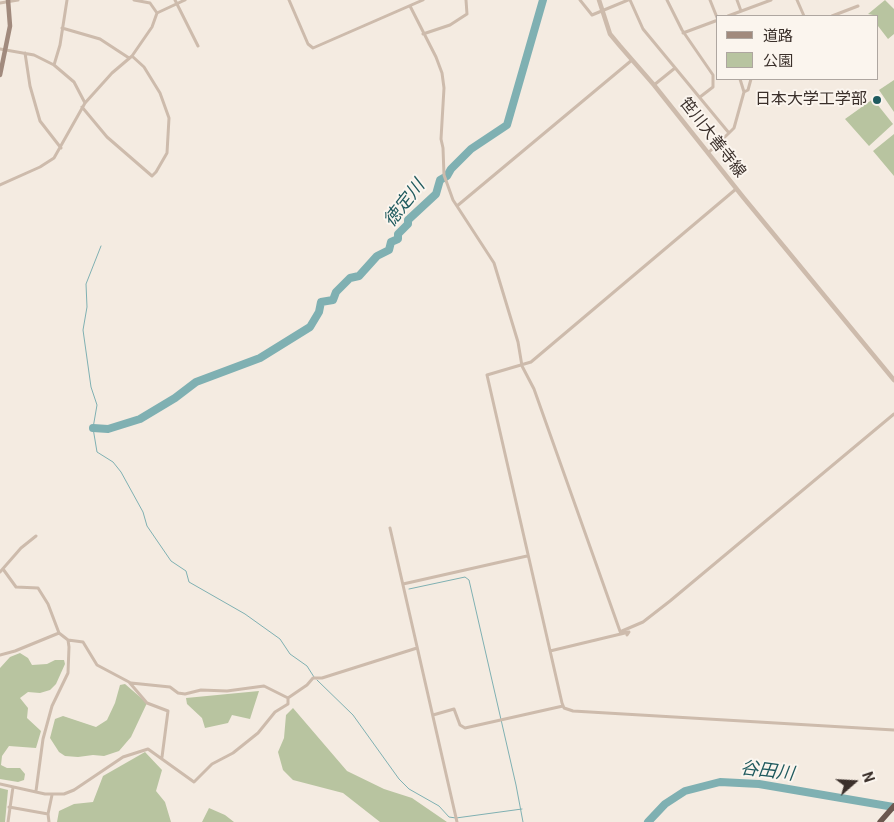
<!DOCTYPE html>
<meta charset="utf-8">
<style>
body{margin:0}
#map{position:relative;width:894px;height:822px;overflow:hidden;background:#f4ebe1;font-family:Roboto,"Noto Sans JP",sans-serif}
canvas{display:block}
.legend{position:absolute;left:716px;top:15px;width:162px;height:65px;box-sizing:border-box;background:#fbf5ee;border:1px solid #aea6a0;margin:0;padding:6px 9px;list-style:none;font-size:15px;color:#3b302b}
.legend li{display:flex;align-items:center;gap:10px;height:25px}
.legend b{width:25px;border:1px solid #aea6a0}
.north{position:absolute;left:829px;top:757px;width:50px;height:50px;-webkit-text-stroke:4px #fbf5ee;paint-order:stroke;rotate:71deg;font-size:14px;font-weight:700;line-height:20px;text-align:center;color:#3b302b}
.north::after{content:'';display:block;margin:auto;width:18px;height:22px;background:#3b302b;clip-path:polygon(50% 0,100% 100%,50% 72%,0 100%)}
</style>
<div id="map">
<canvas width="894" height="822"></canvas>
<ul class="legend">
<li><b style="height:6px;background:#a18a7d"></b>道路</li>
<li><b style="height:14px;background:#b8c4a0"></b>公園</li>
</ul>
<div class="north">N</div>
</div>
<script>
const ctx = document.querySelector('canvas').getContext('2d');
ctx.lineJoin = 'round';
function fillPath(path, color) {
  ctx.fillStyle = color;
  ctx.fill(path, 'evenodd');
}
function poly(rows) {
  const path = new Path2D();
  for (const r of rows) {
    path.moveTo(r[0], r[1]);
    for (let i = 2; i < r.length; i += 2) path.lineTo(r[i], r[i + 1]);
  }
  return path;
}
function strokePath(path, color, width, dash) {
  ctx.strokeStyle = color;
  ctx.lineWidth = width;
  ctx.lineCap = dash ? 'butt' : 'round';
  ctx.setLineDash(dash || []);
  ctx.stroke(path);
}
function drawText(font, color, halo, rows, align = 'center') {
  ctx.font = font + ' Roboto,"Noto Sans JP",sans-serif';
  ctx.lineWidth = 4;
  ctx.setLineDash([]);
  ctx.textBaseline = 'middle';
  ctx.strokeStyle = halo;
  ctx.fillStyle = color;
  for (const [text, x, y, turn = 0] of rows) {
    ctx.save();
    ctx.translate(x, y);
    ctx.rotate((+turn || 0) * Math.PI / 180);
    ctx.textAlign = isNaN(turn) ? turn : align;
    if (halo) ctx.strokeText(text, 0, 0);
    ctx.fillText(text, 0, 0);
    ctx.restore();
  }
}
const green = poly([
 [885,0,894,9,894,34,888,39,878,26,878,16,868,14],
 [894,80,894,112,879,90],
 [873,99,893,124,869,146,845,119],
 [894,134,894,176,873,151],
 [20,653,28,658,32,665,47,664,55,660,64,660,65,664,56,684,50,690,40,693,28,692,20,698,28,708,27,718,41,731,36,748,9,746,2,756,1,765,7,768,20,768,25,774,24,780,18,782,0,779,0,668,10,657],
 [125,684,147,703,131,737,119,751,104,756,93,755,78,757,65,756,59,752,50,738,55,719,63,716,96,727,107,720,115,703,120,685],
 [259,691,250,719,232,715,228,723,205,728,202,718,187,704,186,698],
 [293,708,347,771,384,789,412,798,447,822,380,822,343,793,293,780,283,770,278,752,284,738,286,715],
 [145,752,162,770,156,791,165,802,171,822,57,822,59,811,74,804,93,802,103,776],
 [0,788,8,790,5,822,0,822],
 [209,808,225,815,234,822,202,822]
]);
const stream = poly([
 [101,246,86,284,87,307,83,330,91,387,97,405,93,428,97,452,113,462,121,472,143,512,147,526,171,561,186,571,189,582,245,614,280,639,290,654,307,666,314,677],
 [409,589,465,577,469,580,516,785,523,822],
 [317,680,353,715,399,779,409,789,439,806,449,817,456,818,522,809]
]);
const river = poly([
 [93,428,108,429,140,419,175,398,196,382,260,358,310,327,319,312,321,302,333,300,336,292,350,278,359,276,377,256,389,250,391,242,398,239,398,234,408,224,408,220,436,194,440,180,447,176,451,169,471,149,507,125,543,0],
 [648,822,665,804,685,791,720,782,759,784,894,807]
]);
const minor = poly([
 [175,0,198,46],
 [289,0,308,44,313,48,423,0],
 [580,0,592,15,628,0],
 [630,0,643,29,729,133,708,153],
 [667,0,682,30,713,75,713,87,700,97],
 [710,0,718,20],
 [737,0,741,11],
 [797,0,804,16],
 [0,3,18,0],
 [410,6,436,57,442,73,444,88,441,139,443,148,444,175,453,200,494,263,518,342,522,366,534,389,621,634],
 [157,13,185,0],
 [728,16,771,0],
 [832,16,858,6],
 [62,28,100,39,129,58],
 [683,33,718,20],
 [423,34,450,25,467,14,466,0],
 [0,49,34,55,54,65,74,82,85,103],
 [25,53,30,86,40,121,61,148],
 [54,65,60,45,67,0],
 [740,79,744,92],
 [654,85,675,68],
 [82,107,107,137,152,176,156,172,167,153,169,118,160,93,144,67,132,56],
 [729,133,734,128,744,92,748,90,751,79],
 [0,185,40,167,54,158,85,103,112,73,132,56,152,27,157,13,150,3,134,0],
 [736,189,531,362,487,375,562,703,564,708,573,711,894,730],
 [457,206,632,60],
 [390,528,457,822],
 [3,569,16,587,38,588,48,604,59,633,68,640,69,647,68,673,52,706,43,739,36,791],
 [0,572,21,548,36,536],
 [403,584,527,556],
 [622,631,643,622,670,601,894,414],
 [68,640,83,642,97,665,129,682,147,703,168,711,162,757],
 [550,651,629,632,627,635],
 [0,655,15,651,59,633],
 [131,683,170,687,178,693,185,694,201,690,227,691,264,686,288,698],
 [433,715,454,709,460,725,465,728,563,706],
 [0,784,45,794,64,794,74,790,123,757,148,749,194,782,212,764,233,753,258,733,275,712,288,704,288,698,307,685,313,678,322,678,417,648],
 [9,807,48,814],
 [8,822,13,787],
 [49,822,48,814,52,795]
]);
const tertiary = poly([
 [599,0,610,34,620,46,654,85,743,197,894,380]
]);
const secondary = poly([
 [0,75,10,26,8,0]
]);
const trunk = poly([
 [880,822,894,806]
]);
const markers = [
 [877,100,5,"#1f5a5e"]
];
const poiNames = [
 ["日本大学工学部",867,100]
];
const streetNames = [
 ["笹川大善寺線",712,138,52]
];
const waterNames = [
 ["徳定川",405,204,-52],
 ["谷田川",767,772,7]
];
fillPath(green, '#b8c4a0');
strokePath(stream, '#7fb0b2', 1);
strokePath(river, '#7fb0b2', 8);
strokePath(minor, '#cdbbac', 3);
strokePath(tertiary, '#cdbbac', 4.5);
strokePath(secondary, '#a18a7d', 4.5);
strokePath(trunk, '#6c584f', 5.5);
for (const [x, y, r, color] of markers) {
  const dot = new Path2D();
  dot.arc(x, y, r, 0, 2 * Math.PI);
  ctx.fillStyle = color;
  ctx.fill(dot);
  strokePath(dot, '#fbf5ee', 2);
}
drawText('16px', '#3b302b', '#fbf5ee', poiNames, 'right');
drawText('16px', '#3b302b', '#fbf5ee', streetNames);
drawText('italic 18px', '#1f5a5e', '#fbf5ee', waterNames);
</script>
